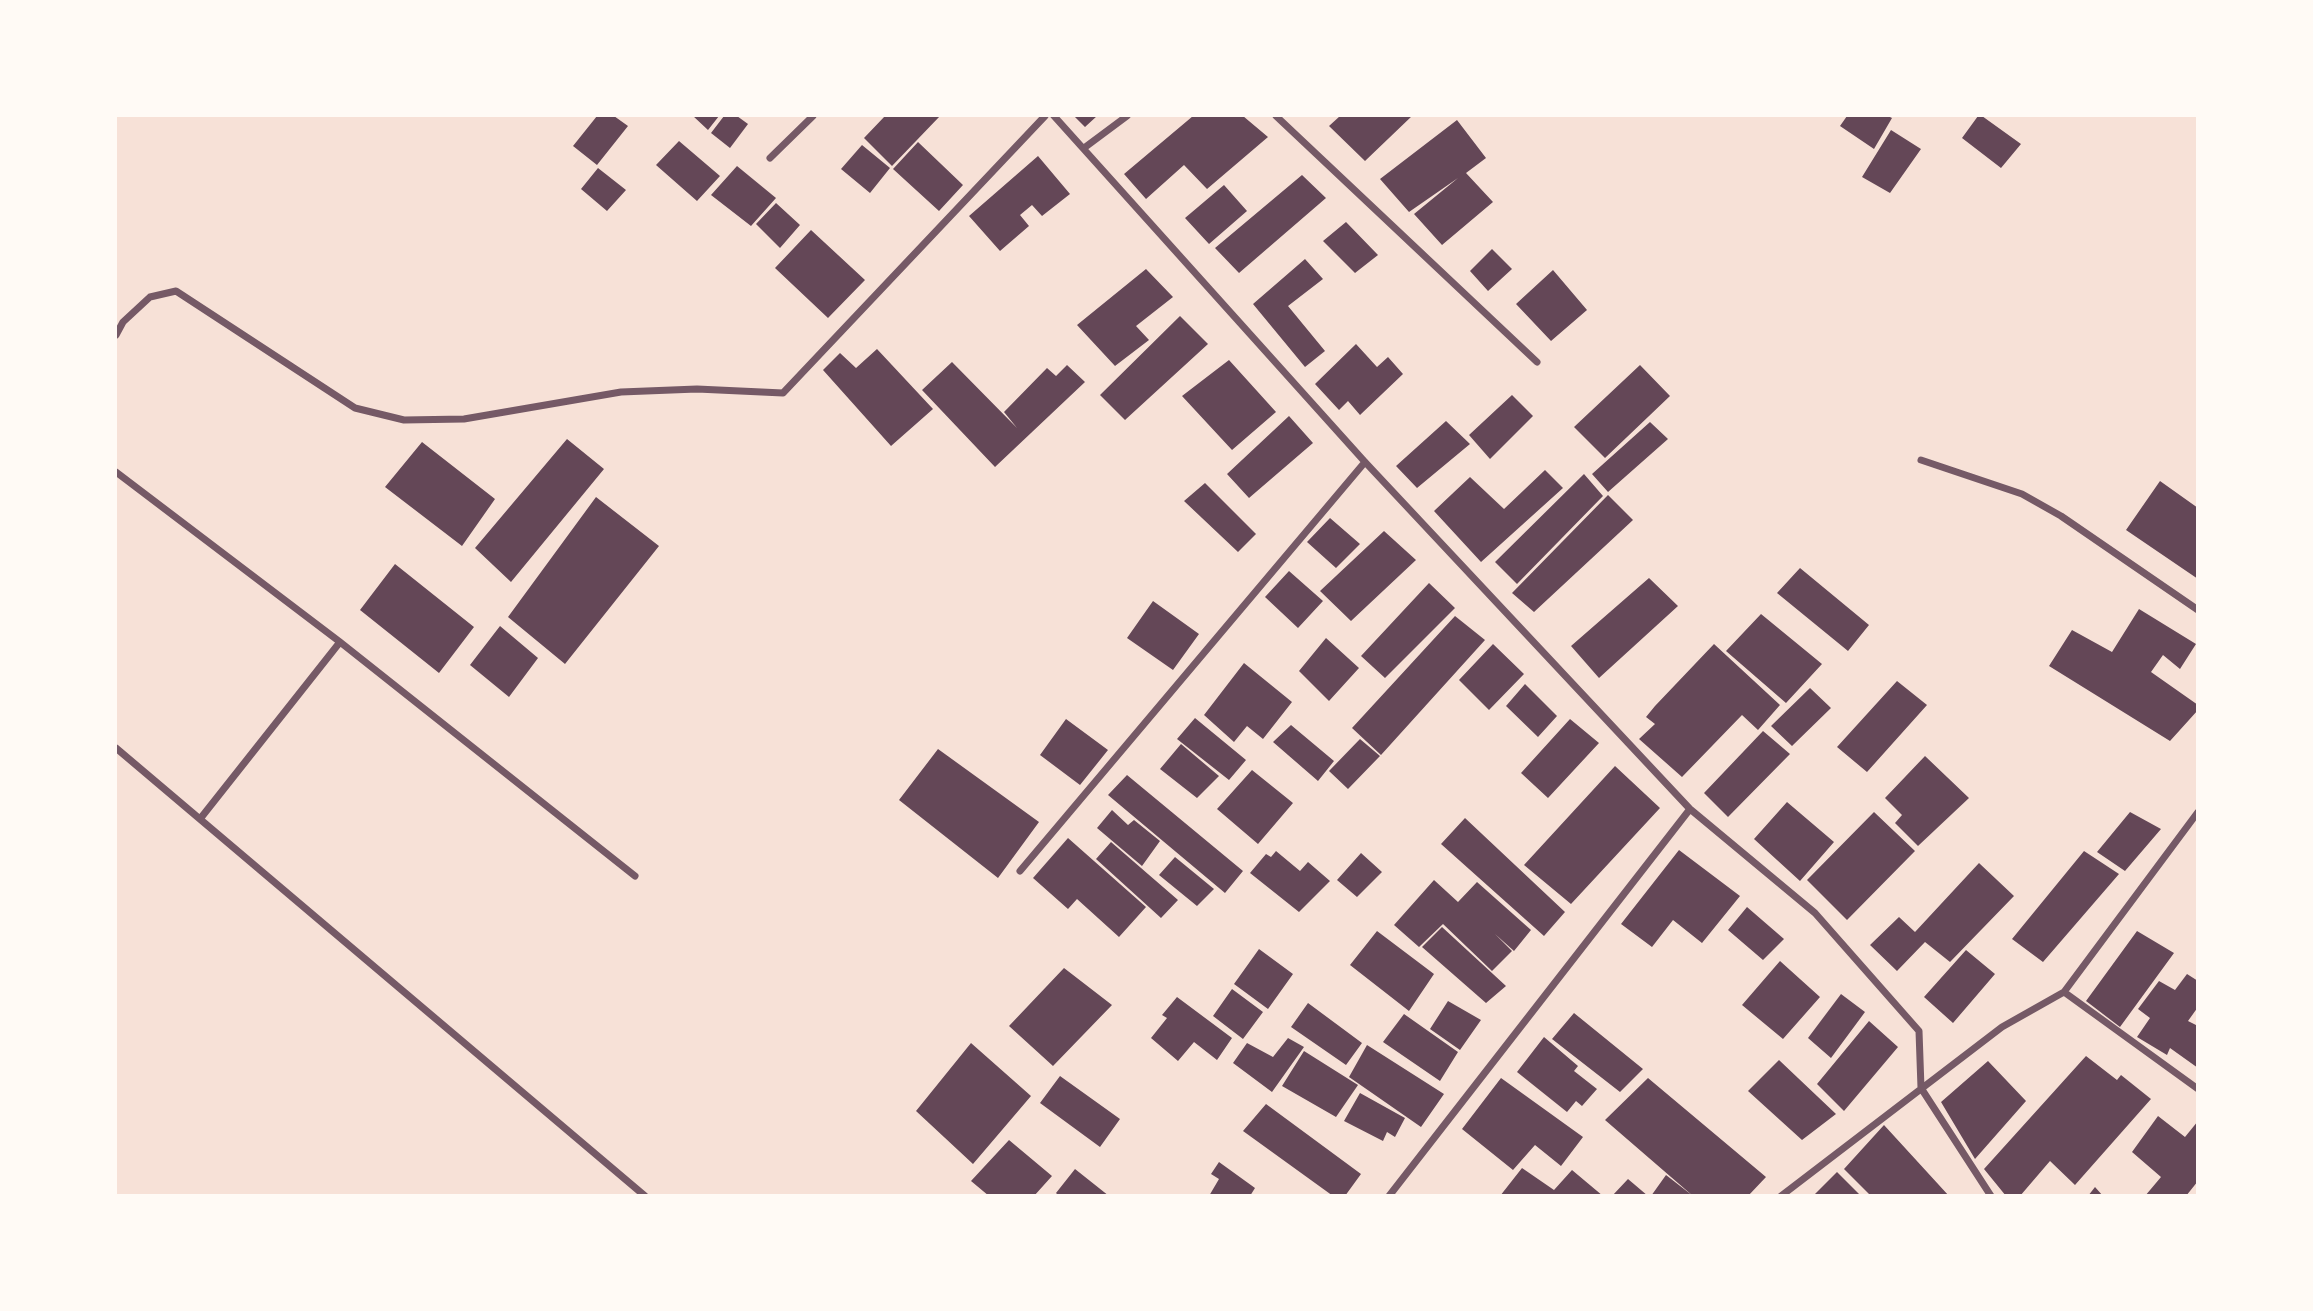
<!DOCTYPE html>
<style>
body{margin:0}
#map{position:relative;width:2313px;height:1311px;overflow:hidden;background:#f7e1d7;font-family:"DM Sans",sans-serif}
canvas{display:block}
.frame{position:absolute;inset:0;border:117px solid #fffaf5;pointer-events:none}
</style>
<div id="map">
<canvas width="2313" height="1311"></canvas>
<div class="frame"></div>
</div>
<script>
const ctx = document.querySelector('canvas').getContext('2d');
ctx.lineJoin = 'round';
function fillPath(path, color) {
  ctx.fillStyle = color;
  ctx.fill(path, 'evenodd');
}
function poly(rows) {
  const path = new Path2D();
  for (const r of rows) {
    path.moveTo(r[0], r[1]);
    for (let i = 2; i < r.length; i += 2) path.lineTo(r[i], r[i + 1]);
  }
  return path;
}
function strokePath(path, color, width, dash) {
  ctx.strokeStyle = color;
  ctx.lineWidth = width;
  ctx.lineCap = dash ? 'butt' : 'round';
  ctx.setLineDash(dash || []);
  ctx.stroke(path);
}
const building = poly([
 [597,116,614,116,628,126,597,165,573,146],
 [693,116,719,116,708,130],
 [724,116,737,116,748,124,730,148,711,133],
 [885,116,940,116,892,166,864,138],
 [1074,116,1097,116,1085,127],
 [1193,116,1243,116,1268,137,1207,189,1184,165,1146,199,1124,174],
 [1340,116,1412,116,1365,161,1329,126],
 [1847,116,1888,116,1892,118,1874,149,1840,126],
 [1978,116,1982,116,2021,144,2001,168,1962,138],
 [1457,120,1486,158,1466,173,1493,202,1442,245,1414,214,1458,178,1409,212,1380,179],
 [1891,130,1921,149,1890,193,1862,177],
 [679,141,720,176,697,201,656,165],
 [918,142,963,185,939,211,893,169],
 [862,145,890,168,870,193,841,169],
 [1038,156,1070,194,1042,216,1032,205,1020,215,1029,226,1000,251,969,216],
 [737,166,776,198,751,226,711,195],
 [598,168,626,190,607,211,581,189],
 [1302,175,1326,198,1239,273,1215,248],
 [1224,185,1247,211,1209,244,1185,218],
 [776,203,800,225,780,248,756,224],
 [1346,222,1378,255,1355,273,1323,241],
 [811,230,865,280,828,318,775,268],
 [1492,249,1512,269,1488,291,1470,271],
 [1305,259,1323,279,1288,306,1325,351,1305,367,1253,304],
 [1146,269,1173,297,1136,326,1149,340,1115,366,1077,325],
 [1553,270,1587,310,1551,341,1516,304],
 [1180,316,1208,344,1125,420,1100,395],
 [1356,344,1377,367,1388,357,1403,374,1360,415,1348,401,1339,410,1315,384],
 [877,349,933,409,891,446,823,370,840,353,856,368],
 [1229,360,1276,412,1232,450,1182,396],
 [952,362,1017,428,1004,412,1047,368,1056,376,1067,365,1085,382,995,467,922,390],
 [1640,365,1670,396,1605,458,1574,427],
 [1512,395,1533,416,1490,459,1469,435],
 [1289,416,1313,443,1249,498,1227,474],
 [1446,421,1470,444,1417,488,1396,466],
 [1650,422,1668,439,1608,492,1592,474],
 [567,439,604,469,511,582,475,548],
 [422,442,495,499,462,546,385,487],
 [1545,470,1563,488,1481,562,1434,511,1470,477,1504,509],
 [1584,474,1603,496,1517,584,1495,562],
 [2160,481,2198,508,2198,579,2126,530],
 [1205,483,1256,534,1238,552,1184,501],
 [1608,495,1633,520,1534,612,1512,593],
 [596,497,659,546,565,664,508,617],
 [1330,518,1360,544,1336,568,1307,542],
 [1384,531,1416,560,1351,621,1320,591],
 [395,564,474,627,439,673,360,610],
 [1800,568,1869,625,1848,651,1777,593],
 [1289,571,1323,601,1298,628,1265,597],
 [1649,578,1678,606,1599,678,1571,646],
 [1429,583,1455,608,1385,678,1361,656],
 [1153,601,1199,634,1173,670,1127,638],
 [2139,609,2196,644,2180,669,2163,655,2151,672,2198,705,2198,710,2170,741,2049,666,2072,630,2112,652],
 [1761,614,1822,664,1786,703,1726,651],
 [1455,616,1485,640,1381,755,1352,728],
 [500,626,538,658,509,697,470,665],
 [1326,638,1359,668,1329,701,1299,671],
 [1493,644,1524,674,1489,710,1459,680],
 [1714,644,1780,705,1758,730,1742,715,1682,777,1639,739,1655,724,1646,717,1655,706],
 [1244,663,1292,702,1263,739,1247,726,1234,742,1204,715],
 [1897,681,1927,705,1867,772,1837,747],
 [1525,684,1557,716,1538,737,1506,706],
 [1810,688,1831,708,1792,746,1771,726],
 [1195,718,1246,760,1229,780,1177,739],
 [1066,719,1108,750,1080,785,1040,755],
 [1570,719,1599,743,1548,798,1521,773],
 [1291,725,1334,761,1318,781,1273,742],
 [1763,731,1790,754,1728,817,1704,793],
 [1360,739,1380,756,1348,789,1329,771],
 [1181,744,1219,776,1197,798,1160,769],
 [938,749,1039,822,998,878,899,800],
 [1925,756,1969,798,1918,846,1895,823,1902,815,1885,798],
 [1615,766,1660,808,1571,904,1524,865],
 [1252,770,1293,803,1258,844,1217,809],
 [1127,775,1243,871,1225,893,1108,795],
 [1787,802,1834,842,1800,881,1754,839],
 [1112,810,1128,825,1134,820,1160,841,1142,866,1097,828],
 [1874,812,1915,851,1847,920,1807,880],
 [2130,812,2161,829,2125,871,2097,852],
 [1465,818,1565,912,1544,936,1441,844],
 [1068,838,1146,907,1119,937,1077,899,1068,909,1033,878],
 [1111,842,1178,900,1161,918,1096,859],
 [1679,850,1740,896,1702,943,1673,920,1652,947,1621,924],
 [1276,851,1300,871,1308,862,1330,881,1299,912,1250,873,1266,854,1271,857],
 [2084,851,2119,874,2043,962,2012,939],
 [1361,853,1382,872,1357,897,1337,880],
 [1175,857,1214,889,1197,906,1159,875],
 [1979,863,2014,896,1950,962,1925,942,1897,971,1870,945,1899,917,1915,932],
 [1434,880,1458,902,1477,882,1531,930,1514,951,1495,934,1512,951,1492,971,1443,924,1419,947,1394,925],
 [1747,907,1784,939,1763,960,1728,930],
 [1442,927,1506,986,1486,1003,1422,947],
 [1377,931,1434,974,1409,1011,1350,965],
 [2137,931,2174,953,2120,1027,2086,1001],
 [1259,949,1293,974,1268,1009,1234,984],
 [1966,950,1995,974,1953,1023,1924,997],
 [1780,961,1820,997,1783,1039,1742,1005],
 [1064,968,1112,1005,1053,1066,1009,1026],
 [2187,974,2198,981,2198,1007,2188,1021,2198,1026,2198,1068,2170,1048,2167,1055,2137,1037,2150,1018,2138,1009,2159,981,2175,990],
 [1232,989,1263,1012,1243,1039,1213,1016],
 [1841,994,1865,1012,1831,1058,1808,1038],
 [1177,997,1232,1038,1217,1060,1194,1042,1178,1061,1151,1038,1167,1018,1162,1015],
 [1448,1001,1481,1020,1460,1050,1430,1029],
 [1308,1003,1362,1043,1346,1065,1291,1027],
 [1574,1013,1643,1069,1620,1092,1552,1039],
 [1404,1014,1458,1052,1440,1081,1383,1042],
 [1869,1021,1898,1047,1844,1111,1817,1084],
 [1544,1037,1578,1066,1574,1071,1597,1089,1582,1106,1576,1101,1567,1112,1517,1072],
 [1288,1038,1304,1047,1272,1092,1233,1063,1247,1043,1273,1057],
 [971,1043,1031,1096,973,1164,916,1111],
 [1367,1045,1444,1094,1421,1127,1349,1077],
 [1304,1051,1358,1085,1336,1117,1282,1086],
 [2086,1056,2117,1080,2121,1075,2151,1099,2075,1185,2050,1161,2020,1196,2006,1196,1984,1169],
 [1779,1060,1836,1114,1802,1140,1748,1091],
 [1988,1061,2026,1101,1975,1159,1941,1102],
 [1060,1076,1120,1119,1100,1147,1040,1103],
 [1501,1078,1583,1137,1561,1166,1535,1145,1513,1170,1462,1129],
 [1648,1078,1766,1177,1748,1196,1693,1196,1605,1120],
 [1360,1093,1405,1118,1395,1137,1387,1132,1383,1141,1344,1121],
 [1266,1104,1361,1174,1345,1196,1333,1196,1243,1131],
 [2158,1116,2185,1137,2198,1121,2198,1181,2186,1196,2145,1196,2161,1177,2132,1152],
 [1884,1125,1949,1196,1871,1196,1844,1169],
 [1009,1140,1052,1176,1034,1196,989,1196,971,1181],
 [1219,1162,1255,1188,1250,1196,1209,1196,1219,1179,1211,1174],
 [1522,1168,1554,1190,1572,1170,1603,1196,1500,1196],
 [1075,1169,1109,1196,1059,1196,1056,1193],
 [1837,1172,1861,1196,1813,1196],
 [1666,1175,1693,1196,1651,1196],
 [1628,1179,1648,1196,1612,1196],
 [2095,1187,2103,1196,2088,1196]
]);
const minor = poly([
 [1054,116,1365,462,1690,809,1815,913,1919,1031,1921,1088,1991,1196],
 [1276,116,1537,362],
 [1084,148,1127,116],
 [770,158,813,116],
 [116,335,123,322,150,297,176,291,355,408,404,420,464,419,621,392,697,389,783,393,1045,116],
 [1921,460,2022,494,2061,516,2198,610],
 [116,472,340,642,635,876],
 [116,748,645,1196],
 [200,819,340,642],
 [1020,871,1365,462],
 [2064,992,2198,1089],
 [1389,1196,1690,809],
 [1781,1196,2002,1027,2064,992,2198,812]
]);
fillPath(building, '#644757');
strokePath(minor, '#755966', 7);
</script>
